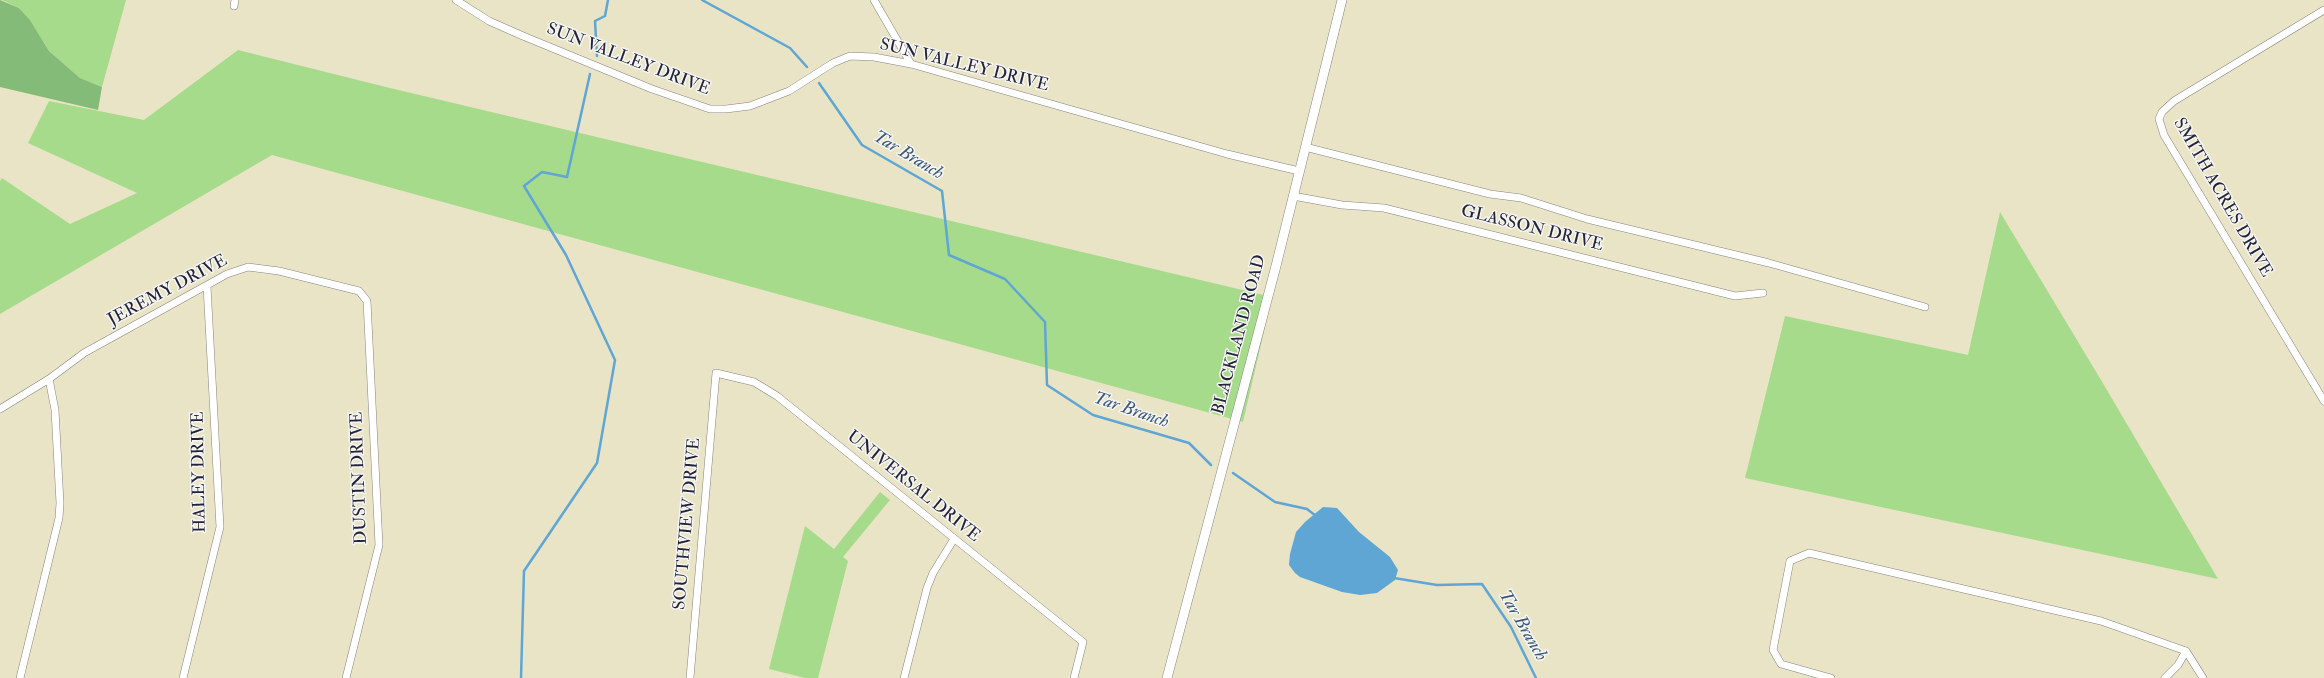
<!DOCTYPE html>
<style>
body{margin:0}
canvas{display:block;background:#e9e4c5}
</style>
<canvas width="2324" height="678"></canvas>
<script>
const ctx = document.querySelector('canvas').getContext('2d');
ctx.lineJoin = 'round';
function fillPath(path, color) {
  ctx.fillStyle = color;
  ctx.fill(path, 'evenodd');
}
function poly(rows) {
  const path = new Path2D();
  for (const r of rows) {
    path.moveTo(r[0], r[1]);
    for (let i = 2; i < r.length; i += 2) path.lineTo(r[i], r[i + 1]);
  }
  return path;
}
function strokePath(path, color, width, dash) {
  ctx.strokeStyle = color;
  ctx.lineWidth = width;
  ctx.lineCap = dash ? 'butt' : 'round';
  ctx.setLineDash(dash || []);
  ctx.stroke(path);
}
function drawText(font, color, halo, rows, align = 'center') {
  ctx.font = font + ' "IM FELL Double Pica",serif';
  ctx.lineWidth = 3;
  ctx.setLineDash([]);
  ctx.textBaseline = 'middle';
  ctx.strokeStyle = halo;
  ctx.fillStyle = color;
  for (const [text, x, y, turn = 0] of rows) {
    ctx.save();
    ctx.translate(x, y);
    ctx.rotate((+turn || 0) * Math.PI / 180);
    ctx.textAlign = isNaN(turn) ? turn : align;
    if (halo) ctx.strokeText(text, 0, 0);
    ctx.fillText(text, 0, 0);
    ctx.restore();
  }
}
const green = poly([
 [2,0,126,0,102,87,80,78,49,51,30,20,19,8],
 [238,50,390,88,1272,297,1243,422,272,155,0,314,0,181,2,178,70,224,137,193,28,143,49,101,144,120],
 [2000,212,2104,385,2218,579,1745,478,1785,316,1968,355],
 [880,492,890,500,843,557,848,561,818,678,805,678,769,669,805,526,834,549]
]);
const forest = poly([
 [0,0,19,8,30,20,49,51,80,78,102,87,98,110,0,87]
]);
const water = poly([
 [1323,507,1337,508,1359,532,1390,557,1398,570,1395,580,1377,593,1360,595,1342,592,1300,577,1295,573,1289,565,1290,554,1296,532,1305,522]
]);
const stream = poly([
 [702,0,790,48,807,67],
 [597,56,595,21,605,16,608,0],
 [819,83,862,145,942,191,949,255,1005,279,1045,322,1047,385,1093,415,1189,443,1211,465],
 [1233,473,1275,502,1307,509,1316,516],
 [1394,578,1437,585,1482,584,1511,627,1536,678],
 [521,678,524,571,597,463,615,360,566,255,524,186,542,172,567,177,590,74]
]);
const minor = poly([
 [456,0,489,21,523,36,652,89,710,109,726,109,750,106,789,91,833,63,850,56,874,57,911,64,1227,154,1299,171],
 [874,0,911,64],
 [234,6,235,0],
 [2324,10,2174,101,2162,112,2159,119,2164,135,2179,160,2324,401],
 [1305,147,1490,194,1521,198,1587,219,1769,263,1925,307],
 [1293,196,1342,205,1384,208,1735,296,1763,293],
 [0,409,49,379,84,353,227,274,248,267,279,271,359,291,367,301,379,545,346,678],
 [20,678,59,518,60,503,55,410,49,379],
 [183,678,220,527,207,286],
 [690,678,716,373,754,382,777,396,1083,642,1074,678],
 [904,678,927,588,933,573,954,539],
 [1831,678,1781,664,1773,650,1790,561,1809,553,2101,621,2186,651,2203,678],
 [2165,678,2178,665,2186,651]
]);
const tertiary = poly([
 [1167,678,1276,266,1342,0]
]);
const streetNames = [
 ["SUN VALLEY DRIVE",628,60,21],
 ["SUN VALLEY DRIVE",964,66,14],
 ["SMITH ACRES DRIVE",2222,198,60],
 ["GLASSON DRIVE",1532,229,14],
 ["JEREMY DRIVE",168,291,-28],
 ["BLACKLAND ROAD",1240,335,-75],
 ["HALEY DRIVE",200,472,-91],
 ["DUSTIN DRIVE",360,478,-92],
 ["UNIVERSAL DRIVE",913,487,39],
 ["SOUTHVIEW DRIVE",688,524,-85]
];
const waterNames = [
 ["Tar Branch",908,156,31],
 ["Tar Branch",1131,411,19],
 ["Tar Branch",1522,626,60]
];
fillPath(green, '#a6db8c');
fillPath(forest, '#84bb78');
fillPath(water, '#5fa6d5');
strokePath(stream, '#5fa6d5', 2.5);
strokePath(minor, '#868380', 8);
strokePath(tertiary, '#868380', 10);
strokePath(minor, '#fff', 7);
strokePath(tertiary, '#fff', 9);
drawText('17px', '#22223b', '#f6f6f2', streetNames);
drawText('italic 18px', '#3a5779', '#f6f6f2', waterNames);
</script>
